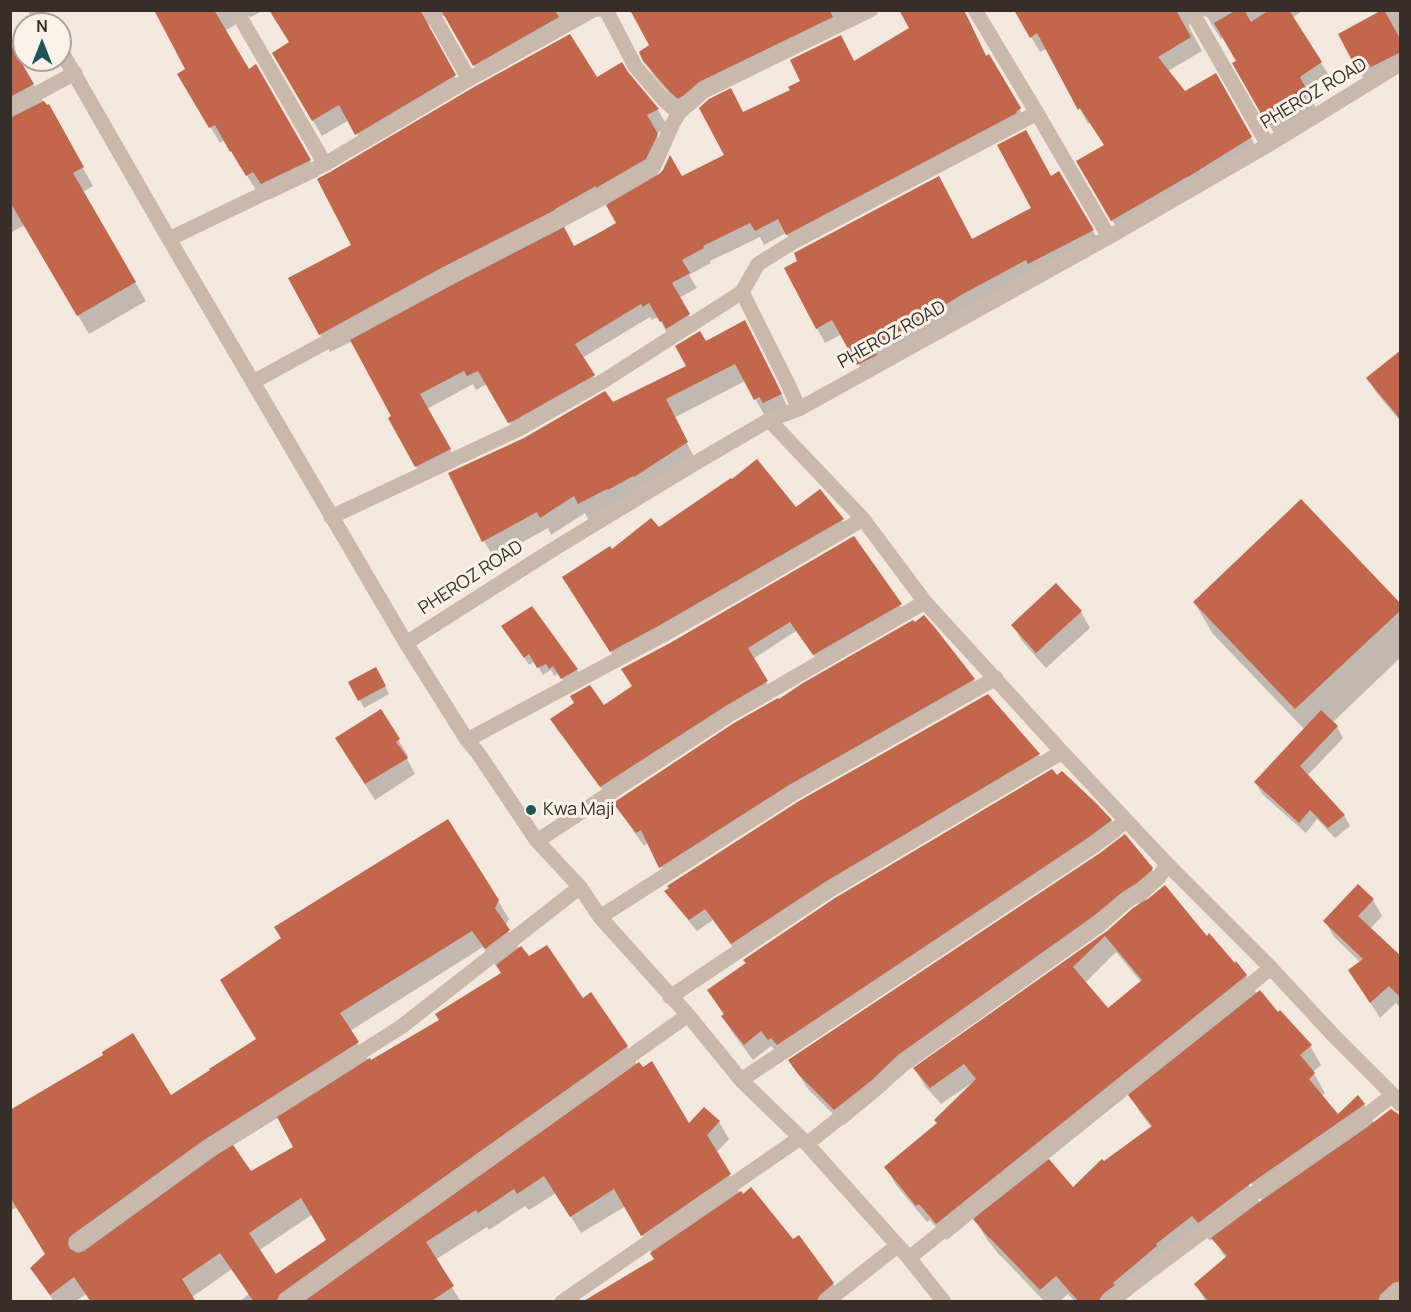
<!DOCTYPE html>
<style>
body{margin:0}
#map{position:relative;width:1411px;height:1312px;overflow:hidden;background:#f2e8de;font-family:Manrope,sans-serif}
canvas{display:block}
.frame{position:absolute;inset:0;border:12px solid #372d29;pointer-events:none}
.north{position:absolute;left:12px;top:12px;width:60px;height:60px;box-sizing:border-box;background:#f9f2ea;border:2px solid #aba39d;border-radius:50%;rotate:0deg;font-size:16px;font-weight:700;line-height:24px;text-align:center;color:#372d29}
.north::after{content:'';display:block;margin:auto;width:21px;height:27px;background:#205558;clip-path:polygon(50% 0,100% 100%,50% 72%,0 100%)}
</style>
<div id="map">
<canvas width="1411" height="1312"></canvas>
<div class="frame"></div>
<div class="north">N</div>
</div>
<script>
const ctx = document.querySelector('canvas').getContext('2d');
ctx.lineJoin = 'round';
function fillPath(path, color) {
  ctx.fillStyle = color;
  ctx.fill(path, 'evenodd');
}
function poly(rows) {
  const path = new Path2D();
  for (const r of rows) {
    path.moveTo(r[0], r[1]);
    for (let i = 2; i < r.length; i += 2) path.lineTo(r[i], r[i + 1]);
  }
  return path;
}
function strokePath(path, color, width, dash) {
  ctx.strokeStyle = color;
  ctx.lineWidth = width;
  ctx.lineCap = dash ? 'butt' : 'round';
  ctx.setLineDash(dash || []);
  ctx.stroke(path);
}
function drawText(font, color, halo, rows, align = 'center') {
  ctx.font = font + ' Manrope,sans-serif';
  ctx.lineWidth = 6;
  ctx.setLineDash([]);
  ctx.textBaseline = 'middle';
  ctx.strokeStyle = halo;
  ctx.fillStyle = color;
  for (const [text, x, y, turn = 0] of rows) {
    ctx.save();
    ctx.translate(x, y);
    ctx.rotate((+turn || 0) * Math.PI / 180);
    ctx.textAlign = isNaN(turn) ? turn : align;
    if (halo) ctx.strokeText(text, 0, 0);
    ctx.fillText(text, 0, 0);
    ctx.restore();
  }
}
const shadow = poly([
 [160,10,264,10,251,17,246,15,236,20,235,25,224,31,248,71,255,66,319,176,271,199,263,186,256,190,241,166,240,167,225,140,220,143,179,74,187,70],
 [271,10,612,10,603,16,596,17,483,80,449,20,445,16,435,16,429,22,429,31,463,91,366,149,349,120,322,136,274,54,291,43],
 [630,10,876,10,878,14,707,98,693,111,681,108,654,76,644,60,651,46,633,11,631,13],
 [1015,10,1304,10,1292,18,1330,77,1307,93,1317,109,1278,140,1234,63,1238,61,1224,37,1221,39,1207,17,1201,15,1190,21,1189,27,1202,51,1168,71,1185,93,1215,75,1259,152,1121,235,1078,162,1105,146,1090,122,1088,124,1047,48,1040,52],
 [1383,10,1400,10,1400,71,1367,84,1358,69],
 [967,17,987,57,988,56,1028,123,795,249,786,233,764,245,760,237,710,261,711,263,689,275,697,288,679,298,697,329,669,336,658,317,652,320,650,317,582,358,602,390,518,437,487,384,476,390,473,384,427,409,458,464,424,481,416,466,393,417,352,341,330,352,320,334,353,246,596,79,627,74,658,110,668,127,656,134,667,153,655,180,682,178,726,156,743,113,792,91,802,81,841,37,855,62],
 [607,204,618,224,574,248,564,227],
 [10,46,44,103,48,106,93,186,83,192,146,301,89,334,25,225,10,233],
 [1059,173,1101,245,867,379,842,334,825,343,817,328,972,240,1033,208,1051,178],
 [755,340,790,412,765,416,745,381,674,418,696,461,589,521,585,513,551,535,548,528,494,558,484,541,612,404,688,367,705,343],
 [1400,365,1400,421,1375,391,1368,378],
 [820,491,842,520,850,533,619,664,571,590,612,551,796,509],
 [853,538,906,614,820,664,796,631,753,659,772,692,607,796,557,729,552,720,604,707,634,687,670,644],
 [1194,602,1400,607,1400,658,1332,723,1337,727,1343,738,1307,776,1344,815,1350,826,1335,838,1317,819,1306,833,1262,794,1256,783,1305,730,1213,634],
 [531,608,577,670,581,677,566,685,559,673,554,676,551,670,543,675,535,661,529,665,508,634],
 [1081,612,1090,628,1046,668,1022,641,1013,625],
 [376,669,389,694,364,708,350,683],
 [974,680,981,692,797,797,668,880,648,843,644,846,623,816],
 [381,711,408,756,406,757,415,774,375,800,346,755],
 [1039,755,1046,767,832,894,739,956,713,920,697,931,674,903,667,891],
 [1111,820,1120,836,1098,852,786,1059,781,1052,778,1054,771,1046,753,1060,732,1032,723,1016,724,1015,709,991],
 [1152,869,1161,885,1141,904,1206,938,1246,975,1257,994,1310,1046,1321,1065,1313,1072,1325,1093,1321,1096,1338,1116,1364,1105,1374,1123,1400,1118,1400,1302,1206,1302,1196,1284,1226,1259,1213,1238,1210,1241,1204,1234,1123,1302,1075,1302,1068,1294,1059,1302,1045,1302,1001,1256,1000,1256,986,1238,974,1218,947,1240,930,1220,927,1222,896,1185,886,1167,938,1123,974,1083,973,1082,941,1104,925,1086,915,1069,1108,932,1139,904,1138,903,1130,908,1104,931,907,1071,879,1096,844,1125,808,1089,790,1061],
 [1116,952,1141,982,1108,1010,1085,983],
 [1129,1094,1141,1114,1152,1128,1104,1163,1072,1189,1047,1160],
 [1248,1177,1262,1201,1260,1203,1245,1178],
 [1358,886,1373,900,1382,916,1370,929,1400,958,1400,1008,1396,1003,1380,1018,1350,970,1361,963,1334,937,1325,921],
 [498,901,509,919,505,926,519,949,528,958,583,1000,627,1047,637,1065,688,1125,719,1122,729,1139,716,1153,740,1193,793,1241,798,1237,833,1284,843,1302,591,1302,656,1260,626,1206,581,1233,556,1193,529,1210,525,1206,489,1230,487,1227,435,1260,461,1302,239,1302,249,1294,232,1269,192,1297,86,1294,75,1302,54,1302,32,1268,47,1254,25,1220,16,1208,10,1211,10,1122,170,1097],
 [483,947,496,966,497,965,503,974,441,1021,371,1062,369,1061,350,1031],
 [279,1117,295,1147,250,1173,232,1146],
 [313,1214,328,1240,275,1276,258,1251]
]);
const building = poly([
 [154,10,214,10,249,69,256,64,311,160,261,184,253,172,246,176,231,151,230,152,215,125,209,128,177,74,185,69],
 [269,10,420,10,456,75,355,135,339,105,312,121,272,53,289,42],
 [441,10,555,10,559,17,473,66],
 [630,10,830,10,833,17,699,82,684,95,678,99,670,92,643,61,639,52,649,45],
 [899,10,964,10,986,56,989,54,1021,108,1016,112,1017,113,786,235,778,219,755,231,750,223,703,246,704,248,682,260,690,273,672,283,690,314,666,329,662,321,660,322,649,303,643,307,641,304,575,344,595,375,515,420,508,423,478,371,467,376,464,371,420,394,451,449,415,467,388,418,391,416,350,340,452,285,564,227,574,246,597,234,616,223,606,205,659,174,663,170,670,155,682,176,724,155,699,108,709,99,731,88,743,112,790,90,788,87,800,81,790,60,841,35,854,61,909,28],
 [1014,10,1176,10,1191,37,1158,57,1185,91,1216,73,1252,137,1188,177,1187,177,1111,221,1076,161,1104,145,1080,108,1078,110,1037,33,1030,38],
 [1236,10,1244,10,1251,22,1269,10,1289,10,1322,62,1300,77,1309,94,1296,102,1299,106,1268,126,1232,63,1236,61,1214,23],
 [1382,10,1384,10,1401,40,1401,52,1371,67,1368,63,1357,70,1338,34],
 [570,34,597,77,622,62,628,72,659,109,647,115,658,134,646,159,596,188,596,186,555,209,555,210,443,267,319,335,288,278,351,245,317,179,330,172,474,87],
 [10,43,34,84,10,97],
 [44,101,47,105,49,104,84,167,73,173,136,282,77,316,10,202,10,118],
 [1026,130,1051,176,1059,171,1094,230,1028,264,1026,260,963,294,873,348,877,355,857,365,832,320,816,329,784,268,797,261,794,253,939,176,972,239,1031,208,997,145],
 [745,320,782,394,763,403,759,397,754,400,735,364,666,399,688,442,634,477,633,476,608,490,607,489,578,504,574,496,540,518,537,512,482,542,448,473,524,438,605,391,613,402,686,366,675,346,700,331,706,341],
 [1401,350,1401,420,1366,378],
 [757,459,796,507,820,489,844,519,660,625,610,652,562,577,610,546,612,549,651,518,659,527,731,478,732,479],
 [1301,499,1401,604,1401,610,1295,709,1193,602],
 [854,536,902,604,813,655,790,622,748,648,768,681,724,707,600,787,550,719,574,703,570,696,590,685,604,705,632,686,621,669,670,643],
 [1056,583,1082,611,1036,653,1011,625],
 [532,606,569,657,578,669,561,679,553,666,549,669,546,664,537,668,529,654,524,658,501,626],
 [924,615,936,629,975,679,789,785,659,868,641,830,636,833,613,803,734,723,778,698,779,699,803,683,913,620,915,622],
 [376,667,386,686,358,701,348,682],
 [988,694,1040,754,825,882,731,944,705,909,689,920,664,891,669,888,667,886,799,801],
 [381,709,400,739,396,742,408,758,365,784,335,738],
 [1321,710,1338,726,1300,766,1345,815,1328,828,1310,810,1299,823,1254,782],
 [1052,769,1057,775,1062,771,1096,803,1112,820,1089,837,777,1045,771,1038,768,1040,761,1031,744,1045,721,1016,724,1014,707,990,746,963,743,960,835,898],
 [448,819,499,900,495,908,510,930,485,949,472,931,340,1013,359,1042,204,1140,72,1235,69,1238,68,1243,70,1249,78,1253,84,1251,215,1156,233,1145,251,1171,293,1147,277,1117,370,1058,371,1060,439,1020,435,1014,501,973,496,965,521,946,529,956,547,945,583,998,591,992,628,1046,280,1294,276,1302,254,1302,220,1253,182,1279,196,1302,91,1302,74,1277,50,1295,30,1268,45,1254,10,1197,10,1110,103,1055,102,1052,133,1033,171,1095,210,1070,209,1069,256,1039,220,980,281,938,274,927],
 [301,1198,326,1240,276,1274,249,1233],
 [1125,834,1153,868,1151,871,1137,883,1121,893,1095,915,898,1055,871,1081,834,1110,798,1074,788,1060,1100,853],
 [1358,884,1374,899,1358,916,1401,956,1401,998,1389,986,1370,1003,1348,970,1363,959,1323,921],
 [1165,885,1207,936,1209,933,1235,963,1236,961,1247,975,936,1224,919,1204,916,1206,884,1167,937,1123,934,1120,976,1079,964,1064,930,1088,913,1068,1107,931,1133,908,1149,898],
 [1105,936,1142,980,1108,1008,1073,967],
 [1260,990,1278,1012,1280,1010,1312,1045,1300,1055,1315,1073,1309,1079,1338,1114,1358,1095,1365,1104,1250,1184,1198,1223,1192,1216,1156,1244,1157,1246,1113,1283,1115,1285,1103,1294,1098,1302,1079,1302,1056,1276,1040,1290,990,1238,989,1238,973,1219,1049,1159,1073,1187,1102,1159,1104,1161,1152,1126,1128,1095],
 [652,1061,689,1123,704,1107,720,1121,707,1135,731,1174,641,1236,614,1189,570,1217,544,1176,517,1194,514,1189,478,1213,476,1210,426,1242,454,1286,430,1302,303,1302,639,1062,643,1067],
 [1391,1109,1401,1116,1401,1281,1393,1283,1380,1295,1378,1302,1209,1302,1194,1284,1227,1256,1211,1238,1262,1200,1366,1128],
 [751,1187,793,1239,799,1235,834,1283,820,1295,816,1302,582,1302,654,1259,650,1253,741,1191,743,1194]
]);
const street = poly([
 [36,10,45,24],
 [236,10,325,164],
 [430,10,469,79],
 [606,10,635,66,663,99,679,113],
 [975,10,1037,113,1109,237],
 [1191,10,1268,145],
 [60,49,169,239,406,643,467,740,478,753,537,841,580,887,600,917,688,1015,741,1080,807,1144,909,1258,944,1302],
 [10,108,75,73],
 [169,239,325,164,469,79,592,10],
 [742,292,788,384,799,409],
 [253,382,447,276,573,212,654,166,673,123,679,113,703,91,870,10],
 [769,420,863,519,925,602,1062,752,1167,864,1271,968,1334,1036,1393,1095,1400,1104],
 [331,517,519,429,605,380,742,292,758,264,795,241,1037,113],
 [406,643,557,547,692,465,769,420,799,409,1109,237,1268,145,1400,64],
 [467,740,665,634,763,578,863,519],
 [537,841,729,715,925,602],
 [600,917,794,793,996,678],
 [670,997,830,890,1062,752],
 [741,1080,1095,845,1126,821],
 [807,1144,877,1088,904,1063,1101,923,1127,900,1143,891,1159,877,1167,864],
 [78,1243,210,1148,401,1027,580,887],
 [909,1258,1271,968],
 [286,1302,688,1015],
 [562,1302,800,1138],
 [826,1302,897,1246],
 [1109,1302,1256,1192,1360,1120,1393,1095],
 [1387,1302,1400,1290]
]);
const markers = [
 [531,810,6,"#205558"]
];
const streetNames = [
 ["PHEROZ ROAD",1314,94,-31],
 ["PHEROZ ROAD",892,335,-29],
 ["PHEROZ ROAD",471,578,-33]
];
const poiNames = [
 ["Kwa Maji",543,810]
];
fillPath(shadow, '#0003');
fillPath(building, '#c2664c');
strokePath(street, '#cab8aa', 15);
for (const [x, y, r, color] of markers) {
  const dot = new Path2D();
  dot.arc(x, y, r, 0, 2 * Math.PI);
  ctx.fillStyle = color;
  ctx.fill(dot);
  strokePath(dot, '#f9f2ea', 2);
}
drawText('18px', '#372d29', '#f9f2ea', streetNames);
drawText('18px', '#372d29', '#f9f2ea', poiNames, 'left');
</script>
